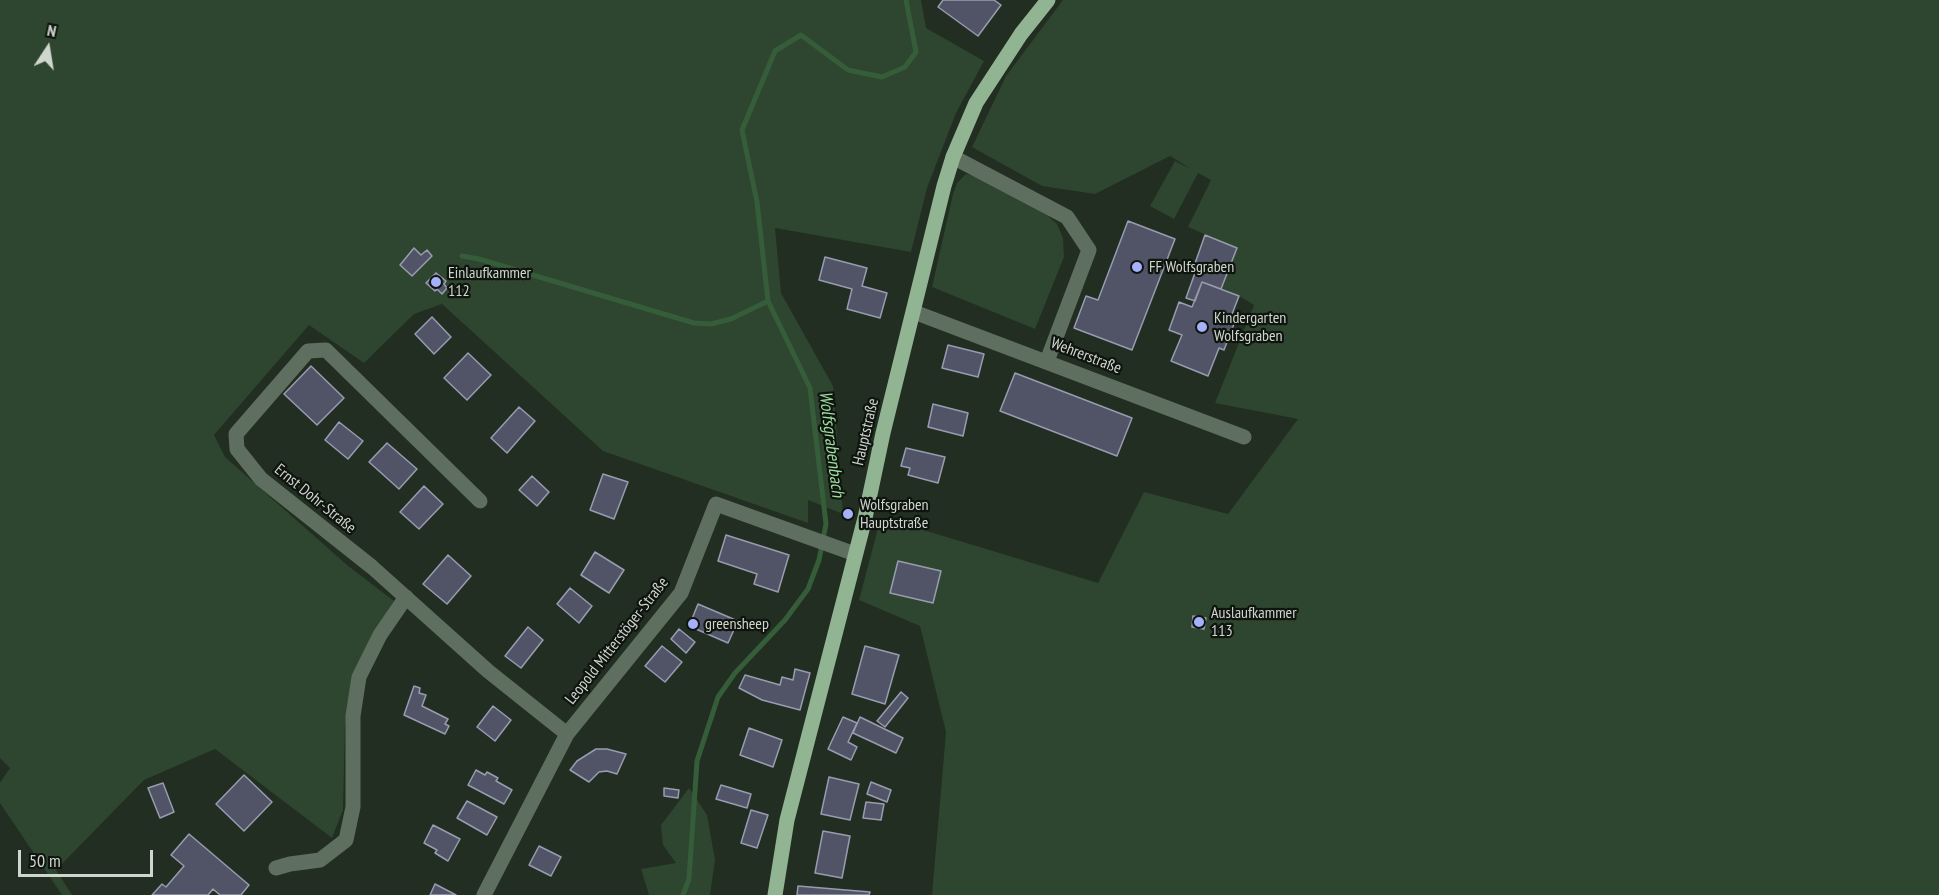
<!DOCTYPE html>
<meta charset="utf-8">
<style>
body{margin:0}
#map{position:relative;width:1939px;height:895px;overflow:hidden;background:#212e21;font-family:"PT Sans Narrow",sans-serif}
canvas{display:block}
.north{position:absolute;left:18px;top:18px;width:60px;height:60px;-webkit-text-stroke:4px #0f140f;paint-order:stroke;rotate:12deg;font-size:16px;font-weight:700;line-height:24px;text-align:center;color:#ced6ce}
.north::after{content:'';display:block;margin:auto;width:21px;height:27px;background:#ced6ce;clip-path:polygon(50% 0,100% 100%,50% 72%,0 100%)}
.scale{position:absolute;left:18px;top:850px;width:135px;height:27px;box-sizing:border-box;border:3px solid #ced6ce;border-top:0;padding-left:8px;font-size:18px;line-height:21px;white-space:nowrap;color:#ced6ce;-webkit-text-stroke:4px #0f140f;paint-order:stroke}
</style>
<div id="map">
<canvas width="1939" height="895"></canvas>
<div class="north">N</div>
<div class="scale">50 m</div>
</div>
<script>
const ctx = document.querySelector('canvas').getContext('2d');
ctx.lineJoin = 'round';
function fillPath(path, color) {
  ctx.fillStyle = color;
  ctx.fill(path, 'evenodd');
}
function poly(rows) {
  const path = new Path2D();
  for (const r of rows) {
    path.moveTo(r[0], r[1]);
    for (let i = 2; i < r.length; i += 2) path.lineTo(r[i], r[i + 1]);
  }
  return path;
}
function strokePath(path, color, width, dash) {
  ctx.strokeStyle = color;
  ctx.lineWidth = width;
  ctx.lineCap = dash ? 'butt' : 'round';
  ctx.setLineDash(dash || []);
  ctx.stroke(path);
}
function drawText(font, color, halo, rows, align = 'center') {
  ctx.font = font + ' "PT Sans Narrow",sans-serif';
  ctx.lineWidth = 4.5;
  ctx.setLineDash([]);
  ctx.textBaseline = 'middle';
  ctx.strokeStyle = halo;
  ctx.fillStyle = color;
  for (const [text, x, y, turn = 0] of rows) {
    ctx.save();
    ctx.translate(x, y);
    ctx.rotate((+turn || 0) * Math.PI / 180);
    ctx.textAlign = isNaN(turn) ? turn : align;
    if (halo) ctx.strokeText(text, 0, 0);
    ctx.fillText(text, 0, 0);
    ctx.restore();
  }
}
const green = poly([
 [0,0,921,0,926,28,984,61,956,113,927,188,911,252,775,228,781,293,833,386,843,514,808,500,808,523,603,451,442,304,414,314,364,363,309,325,214,435,225,457,347,565,394,601,352,674,345,727,343,810,332,838,215,749,144,780,56,870,72,895,62,895,0,803,0,783,10,768,0,758],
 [1063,0,1939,0,1939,895,932,895,946,732,920,626,859,600,881,517,1098,583,1144,492,1228,514,1298,419,1215,403,1254,305,1239,296,1221,289,1237,248,1188,227,1211,180,1198,173,1174,219,1150,206,1175,161,1191,169,1170,156,1095,194,1042,186,972,147,1006,76],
 [966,174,980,177,1046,214,1057,224,1063,238,1064,257,1035,329,932,287,953,194,957,183],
 [689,788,707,815,715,860,710,895,649,895,641,869,676,863,663,845,661,825]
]);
const stream = poly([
 [462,256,479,259,694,323,711,324,731,319,768,301],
 [683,895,689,879,697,761,718,697,735,673,785,620,808,589,819,560,826,524,810,388,768,301,757,202,742,130,775,51,801,35,848,70,882,77,905,67,916,52,906,0]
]);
const building = poly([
 [943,0,994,0,1001,5,978,36,938,7,943,0],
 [1128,221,1175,239,1132,350,1074,328,1086,296,1098,300,1128,221],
 [1205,235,1237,248,1221,289,1202,282,1195,301,1186,298,1196,270,1193,269,1205,235],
 [414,248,421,255,427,250,432,256,412,276,400,265,414,248],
 [825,257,867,268,862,286,887,293,880,318,847,309,852,289,819,280,825,257],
 [436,273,446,281,444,284,447,288,442,294,437,289,435,291,426,283,436,273],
 [1202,282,1239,296,1229,322,1234,324,1224,350,1219,348,1208,376,1171,361,1182,335,1169,330,1179,302,1192,307,1202,282],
 [432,317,451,337,434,354,415,334,432,317],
 [948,345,984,354,978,377,942,368,948,345],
 [468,353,491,375,467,400,444,378,468,353],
 [311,366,344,398,317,425,284,394,311,366],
 [1015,373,1132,418,1117,456,1000,411,1015,373],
 [933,404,968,413,963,436,928,427,933,404],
 [519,407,535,421,507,453,491,438,519,407],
 [339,422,363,441,348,459,325,440,339,422],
 [387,443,417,469,399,489,369,462,387,443],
 [906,448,945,457,938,483,908,475,910,468,901,466,906,448],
 [603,474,628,482,614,519,590,510,603,474],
 [532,476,549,492,537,506,519,490,532,476],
 [424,486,443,504,419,529,400,512,424,486],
 [726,535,789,555,778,592,754,584,757,574,718,561,726,535],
 [595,552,624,570,609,593,581,575,595,552],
 [448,555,471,576,447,604,423,584,448,555],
 [898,561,941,571,933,603,890,593,898,561],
 [570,588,592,606,579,623,557,604,570,588],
 [698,604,738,621,728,643,689,626,698,604],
 [1193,616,1206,618,1204,629,1192,627,1193,616],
 [528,627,543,640,521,668,505,656,528,627],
 [679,629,695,642,686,653,671,639,679,629],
 [662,646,682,662,665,682,645,666,662,646],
 [865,646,899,655,885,704,852,694,865,646],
 [795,669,810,673,800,710,762,700,739,688,745,675,780,685,782,677,793,680,795,669],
 [414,686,420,688,419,693,426,695,422,706,448,719,445,724,449,726,445,734,404,715,414,686],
 [901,692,908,698,885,727,877,721,901,692],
 [493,706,511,720,495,741,477,727,493,706],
 [843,717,857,723,848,742,857,747,851,760,828,749,843,717],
 [860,717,903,738,896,753,853,733,860,717],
 [749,728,782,740,773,767,740,755,749,728],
 [596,749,607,749,626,754,617,774,607,771,599,772,589,782,570,770,577,761,596,749],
 [476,770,485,775,487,772,498,778,496,781,512,790,504,804,468,785,476,770],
 [244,775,272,802,244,831,216,804,244,775],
 [829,777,859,784,850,820,821,814,829,777],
 [871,782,891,790,887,802,867,794,871,782],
 [163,783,174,812,160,818,148,788,163,783],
 [721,785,751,794,747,808,716,799,721,785],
 [664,788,679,790,678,798,664,796,664,788],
 [467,801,497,817,487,835,457,818,467,801],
 [866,802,884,804,881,820,863,818,866,802],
 [751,810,768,815,757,848,741,843,751,810],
 [433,825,460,839,448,861,435,853,437,850,424,843,433,825],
 [823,831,850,836,842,878,815,873,823,831],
 [189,834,249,885,241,895,220,895,213,889,208,895,152,895,162,884,166,887,184,866,171,855,189,834],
 [539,846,561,857,551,876,529,865,539,846],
 [435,884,456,895,430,895,435,884],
 [798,886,870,892,869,895,797,895,798,886]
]);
const minor = poly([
 [953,157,1067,217,1089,250,1047,361],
 [914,312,1244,437],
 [480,501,326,350,308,351,236,434,237,449,261,479,372,567,488,671,567,734],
 [276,868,290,864,320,860,346,840,353,807,353,716,359,677,380,635,406,597],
 [484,895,567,734,681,593,716,504,855,554]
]);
const major = poly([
 [775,895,787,820,865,518,883,433,944,186,953,157,976,103,1021,34,1048,0]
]);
const markers = [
 [1137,267,6,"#a6b1fc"],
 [436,282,6,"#a6b1fc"],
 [1202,327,6,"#a6b1fc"],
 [848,514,6,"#a6b1fc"],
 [1199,622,6,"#a6b1fc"],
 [693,624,6,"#a6b1fc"]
];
const poiNames = [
 ["FF Wolfsgraben",1149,267],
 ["Einlaufkammer",448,273],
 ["112",448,291],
 ["Kindergarten",1214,318],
 ["Wolfsgraben",1214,336],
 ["Wolfsgraben",860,505],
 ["Hauptstraße",860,523],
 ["Auslaufkammer",1211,613],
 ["113",1211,631],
 ["greensheep",705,624]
];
const streetNames = [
 ["Wehrerstraße",1086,356,21],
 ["Hauptstraße",866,432,-77],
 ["Ernst Dohr-Straße",315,499,39],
 ["Leopold Mitterstöger-Straße",617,641,-52]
];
const waterNames = [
 ["Wolfsgrabenbach",831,444,83]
];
fillPath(green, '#2e452f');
strokePath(stream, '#365d39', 5);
fillPath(building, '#515466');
strokePath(building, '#989cb0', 1.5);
strokePath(minor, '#5e6f5f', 15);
strokePath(major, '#91b592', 15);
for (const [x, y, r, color] of markers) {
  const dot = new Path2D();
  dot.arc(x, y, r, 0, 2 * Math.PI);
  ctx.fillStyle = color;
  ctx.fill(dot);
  strokePath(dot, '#0f140f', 2);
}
drawText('16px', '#ced6ce', '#0f140f', poiNames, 'left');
drawText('16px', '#ced6ce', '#0f140f', streetNames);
drawText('italic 18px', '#9ddca0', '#0f140f', waterNames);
</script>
